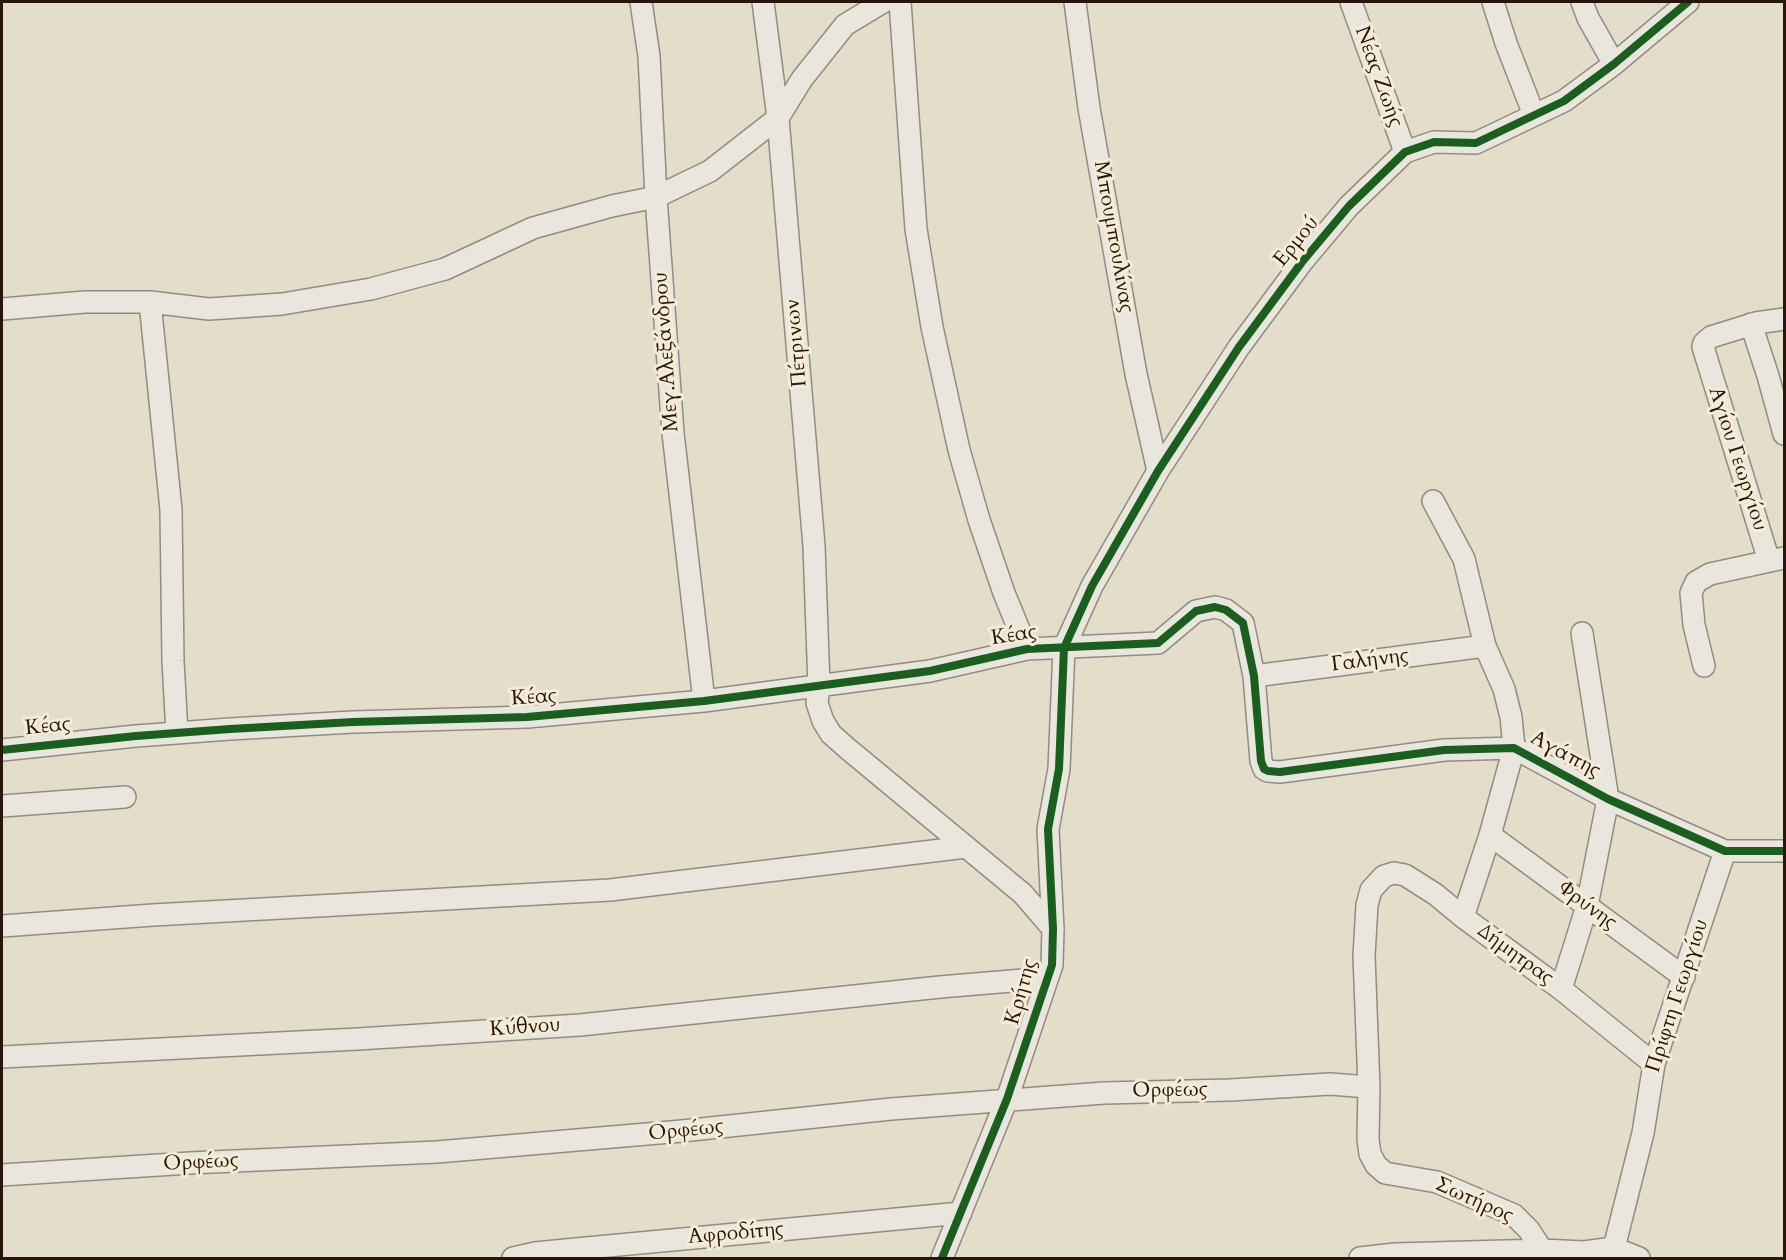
<!DOCTYPE html>
<meta charset="utf-8">
<style>
body{margin:0}
#map{position:relative;width:1786px;height:1260px;overflow:hidden;background:#e4ddca;font-family:Cardo,serif}
canvas{display:block}
.frame{position:absolute;inset:0;border:3px solid #28160c;pointer-events:none}
</style>
<div id="map">
<canvas width="1786" height="1260"></canvas>
<div class="frame"></div>
</div>
<script>
const ctx = document.querySelector('canvas').getContext('2d');
ctx.lineJoin = 'round';
function poly(rows) {
  const path = new Path2D();
  for (const r of rows) {
    path.moveTo(r[0], r[1]);
    for (let i = 2; i < r.length; i += 2) path.lineTo(r[i], r[i + 1]);
  }
  return path;
}
function strokePath(path, color, width, dash) {
  ctx.strokeStyle = color;
  ctx.lineWidth = width;
  ctx.lineCap = dash ? 'butt' : 'round';
  ctx.setLineDash(dash || []);
  ctx.stroke(path);
}
function drawText(font, color, halo, rows, align = 'center') {
  ctx.font = font + ' Cardo,serif';
  ctx.lineWidth = 6;
  ctx.setLineDash([]);
  ctx.textBaseline = 'middle';
  ctx.strokeStyle = halo;
  ctx.fillStyle = color;
  for (const [text, x, y, turn = 0] of rows) {
    ctx.save();
    ctx.translate(x, y);
    ctx.rotate((+turn || 0) * Math.PI / 180);
    ctx.textAlign = isNaN(turn) ? turn : align;
    if (halo) ctx.strokeText(text, 0, 0);
    ctx.fillText(text, 0, 0);
    ctx.restore();
  }
}
const minor = poly([
 [641,2,649,56,656,197,673,433,704,701],
 [763,2,778,118,814,546,819,686,817,703,823,721,831,734,848,749,1023,894,1053,929],
 [900,2,916,229,932,327,959,450,979,520,1004,593,1027,649],
 [1075,2,1089,108,1136,374,1158,471],
 [1351,2,1405,152],
 [1493,2,1506,43,1534,115],
 [1582,2,1588,18,1614,64],
 [150,302,171,510,173,661,177,733],
 [2,309,85,302,150,302,209,309,282,304,371,289,445,269,533,228,612,206,656,197,710,171,778,118,802,79,845,25,883,2],
 [1751,324,1768,376,1784,434],
 [1433,501,1464,559,1485,646,1504,689,1511,717,1514,748,1490,835,1463,917],
 [1769,561,1703,347,1704,343,1711,337,1756,323,1784,319],
 [1704,666,1694,625,1691,593,1696,582,1710,574,1784,558],
 [1254,676,1485,646],
 [2,750,136,736,230,729,353,722,527,717,704,701,930,671,1027,649,1158,643,1196,611,1215,607,1226,610,1243,623,1254,676,1261,761,1264,769,1268,771,1280,772,1444,750,1514,748,1608,799,1725,851,1784,851],
 [2,806,125,797],
 [1490,835,1684,977],
 [2,926,153,915,610,890,966,847],
 [1561,989,1587,906,1608,799,1582,633],
 [2,1057,358,1039,580,1025,940,987,1047,978],
 [2,1175,190,1163,437,1152,682,1131,891,1109,1104,1093,1230,1090,1330,1084,1369,1087],
 [1614,1248,1643,1133,1654,1064,1725,851],
 [513,1258,535,1253,576,1249,961,1213],
 [942,1258,1007,1099,1052,965,1053,929,1048,829,1059,769,1064,648,1092,586,1158,471,1239,347,1302,262,1349,206,1405,152,1434,142,1476,143,1564,101,1614,64,1688,2],
 [1360,1258,1395,1254,1542,1250,1584,1252,1614,1248,1639,1258],
 [1542,1258,1542,1250,1529,1230,1514,1215,1437,1182,1385,1173,1376,1165,1370,1154,1368,1139,1369,1087,1364,956,1367,905,1371,890,1384,876,1394,873,1405,875,1435,894,1463,917,1561,989,1654,1064]
]);
const cycleway = poly([
 [2,750,136,736,230,729,353,722,527,717,704,701,930,671,1027,649,1158,643,1196,611,1215,607,1226,610,1243,623,1254,676,1261,761,1264,769,1268,771,1280,772,1444,750,1514,748,1608,799,1725,851,1784,851],
 [942,1258,1007,1099,1052,965,1053,929,1048,829,1059,769,1064,648,1092,586,1158,471,1239,347,1302,262,1349,206,1405,152,1434,142,1476,143,1564,101,1614,64,1688,2]
]);
const streetNames = [
 ["Νέας Ζωής",1378,77,70],
 ["Μπουμπουλίνας",1113,237,80],
 ["Ερμού",1297,242,-51],
 ["Πέτρινων",797,343,-95],
 ["Μεγ.Αλεξάνδρου",667,352,-94],
 ["Αγίου Γεωργίου",1737,459,72],
 ["Κέας",1014,636,-9],
 ["Γαλήνης",1370,661,-7],
 ["Κέας",534,698,-4],
 ["Κέας",48,727,-6],
 ["Αγάπης",1565,755,28],
 ["Φρύνης",1587,906,36],
 ["Δήμητρας",1515,955,36],
 ["Κρήτης",1022,992,-74],
 ["Πρίφτη Γεωργίου",1678,996,-72],
 ["Κύθνου",525,1028,-4],
 ["Ορφέως",1170,1091,-1],
 ["Ορφέως",686,1131,-6],
 ["Ορφέως",201,1163,-3],
 ["Σωτήρος",1474,1201,24],
 ["Αφροδίτης",736,1234,-5]
];
strokePath(minor, '#928c80', 24);
strokePath(minor, '#e9e6dd', 21);
strokePath(cycleway, '#1b5e20', 8);
drawText('21px', '#28160c', '#f4ecd6', streetNames);
</script>
